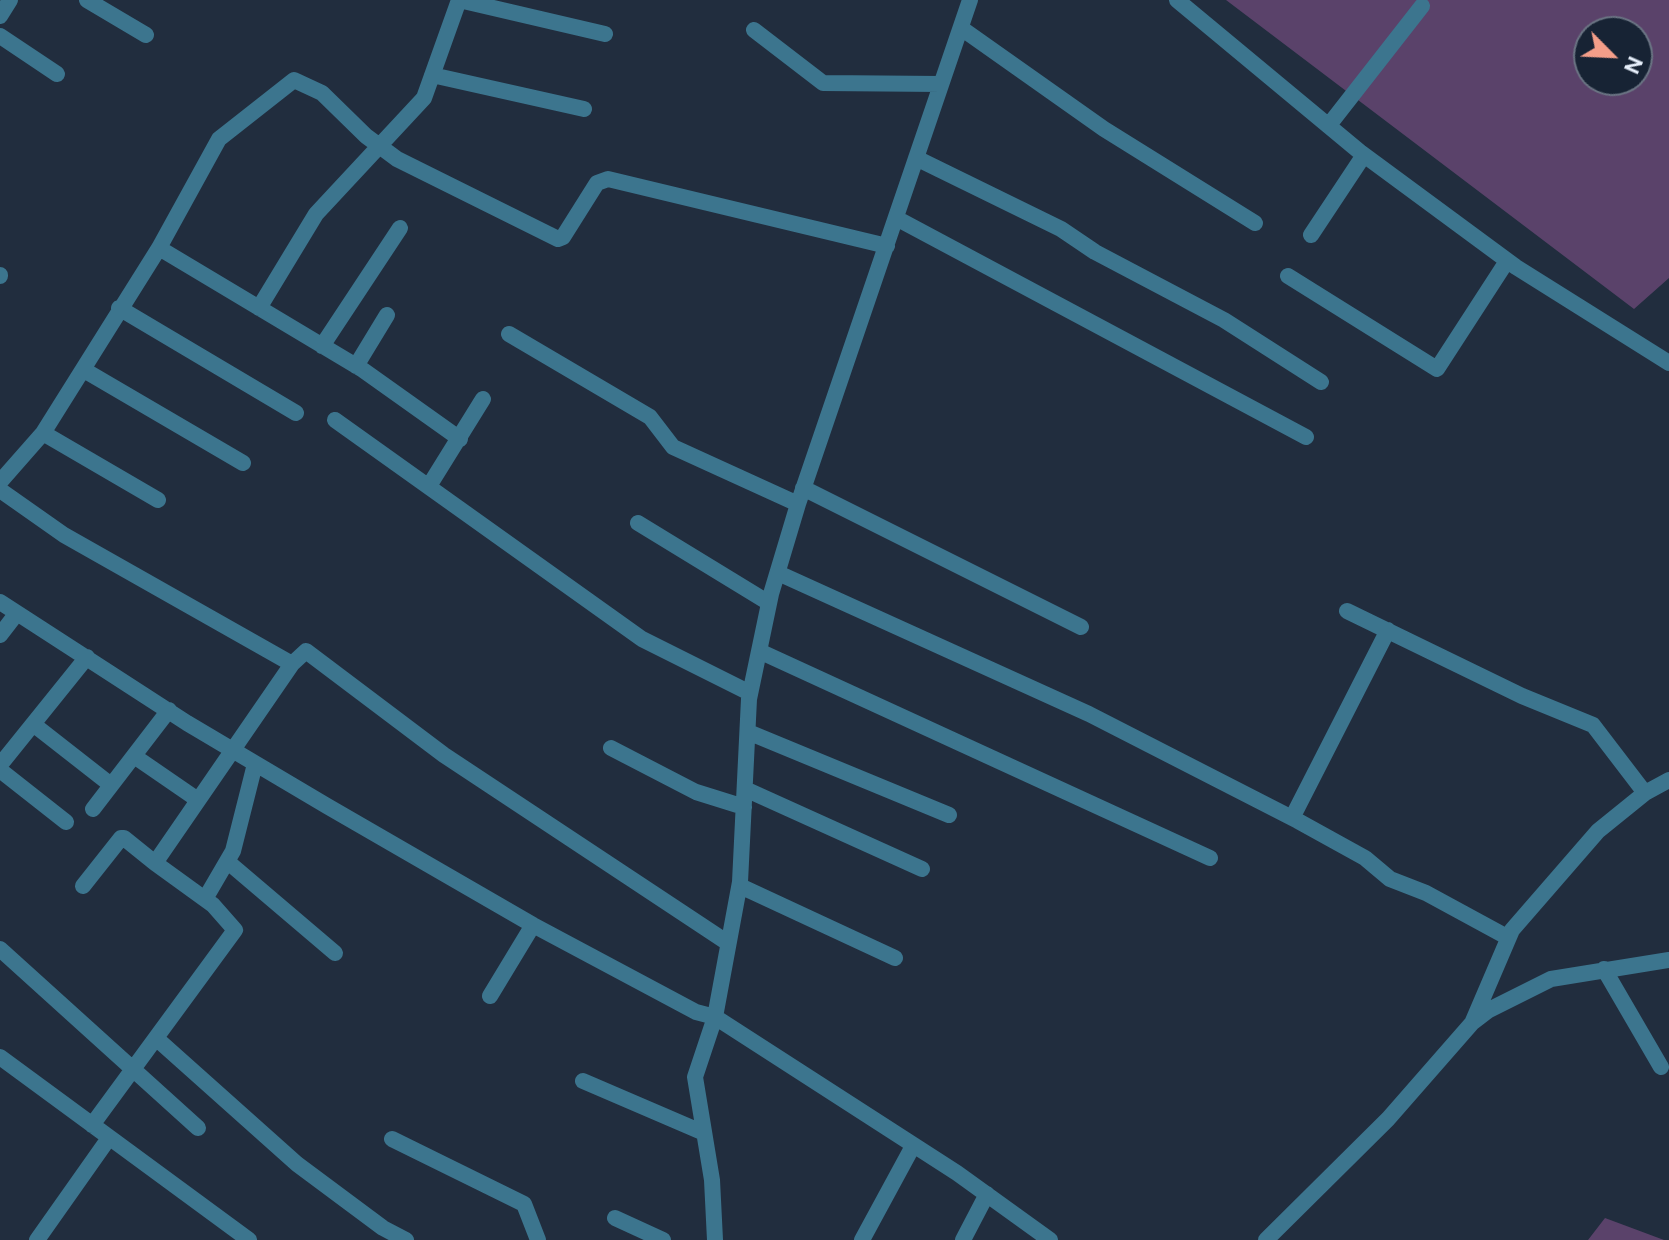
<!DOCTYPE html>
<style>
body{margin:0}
#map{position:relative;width:1669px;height:1240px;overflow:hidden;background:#212d3e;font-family:"DM Sans",sans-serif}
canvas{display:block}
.north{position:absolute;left:1573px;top:16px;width:80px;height:80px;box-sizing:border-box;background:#172334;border:2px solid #6a7483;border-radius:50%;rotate:114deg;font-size:22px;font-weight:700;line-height:32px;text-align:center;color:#e6eefa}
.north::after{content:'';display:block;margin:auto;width:28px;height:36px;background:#f49e89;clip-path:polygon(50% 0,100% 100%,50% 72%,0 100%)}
</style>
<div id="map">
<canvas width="1669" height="1240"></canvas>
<div class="north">N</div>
</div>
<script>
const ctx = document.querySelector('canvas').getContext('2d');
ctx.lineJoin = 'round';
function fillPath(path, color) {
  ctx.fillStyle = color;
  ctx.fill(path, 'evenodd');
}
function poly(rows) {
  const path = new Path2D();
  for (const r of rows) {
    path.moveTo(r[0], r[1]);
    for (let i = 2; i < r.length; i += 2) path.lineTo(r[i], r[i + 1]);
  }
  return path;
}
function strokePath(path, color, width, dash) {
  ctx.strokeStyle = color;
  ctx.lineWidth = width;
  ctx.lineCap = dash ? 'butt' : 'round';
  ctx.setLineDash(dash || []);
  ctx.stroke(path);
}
const green = poly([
 [1226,0,1669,0,1669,278,1634,309],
 [1589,32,1637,32,1637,80,1589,80],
 [1605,1218,1664,1240,1588,1240]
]);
const minor = poly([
 [87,0,146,35],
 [459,0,605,34],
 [1177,0,1360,152,1516,267,1669,363],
 [0,16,10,0],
 [961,28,1104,129,1255,223],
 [754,30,823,83,941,84],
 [0,36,57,74],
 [432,75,584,109],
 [1329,125,1422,6],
 [916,158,1061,229,1095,252,1224,320,1321,382],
 [896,218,1306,437],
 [1311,235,1364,155],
 [159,248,363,370,460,439],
 [0,276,0,275],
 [1288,276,1437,369,1507,261],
 [119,308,296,413],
 [259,308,316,214,424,98,459,0],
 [509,334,650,417,673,447,798,504],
 [322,346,400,228],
 [356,366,387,315],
 [84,370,243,463],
 [335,420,642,639,750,693],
 [43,433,159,248,219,139,294,80,322,93,366,136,397,159,558,239,563,237,597,183,608,179,887,246],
 [0,482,43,433,158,500],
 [429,486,483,399],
 [803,488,1081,627],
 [0,490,64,535,292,664],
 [638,523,769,603],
 [778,573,1089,714,1298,821,1365,858,1390,879,1426,893,1507,937],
 [0,602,187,723,327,806,533,925,696,1012,715,1017,957,1173,1050,1240],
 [1347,611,1522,696,1593,725,1645,793],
 [0,635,17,613],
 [759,651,1210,858],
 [33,724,111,785],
 [748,732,949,815],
 [611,748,696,792,744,807],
 [134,756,198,800],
 [0,765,87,657],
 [0,770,66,822],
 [745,789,922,869],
 [93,809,169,710],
 [1292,818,1388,630],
 [228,862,335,953],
 [83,886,121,838,124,838,155,863,292,664,306,651,444,755,728,943],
 [740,886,895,958],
 [205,899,233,851,255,764],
 [0,949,198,1128],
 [1604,969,1661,1067],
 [490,996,533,925],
 [1473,1021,1512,930,1598,831,1645,793,1669,780],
 [157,1039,297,1164,383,1228,406,1240],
 [0,1057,249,1240],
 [583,1081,704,1133],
 [92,1125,235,930,213,905,155,863],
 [392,1139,524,1204,538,1240],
 [615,1218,663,1240],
 [37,1240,109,1138],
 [715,1240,712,1180,695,1077,715,1017,740,882,749,699,771,594,798,504,970,0],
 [862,1240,913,1146],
 [963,1240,987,1194],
 [1266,1240,1388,1119,1472,1023,1489,1010,1551,979,1669,960]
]);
fillPath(green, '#5a426a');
strokePath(minor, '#3c758e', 16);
</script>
